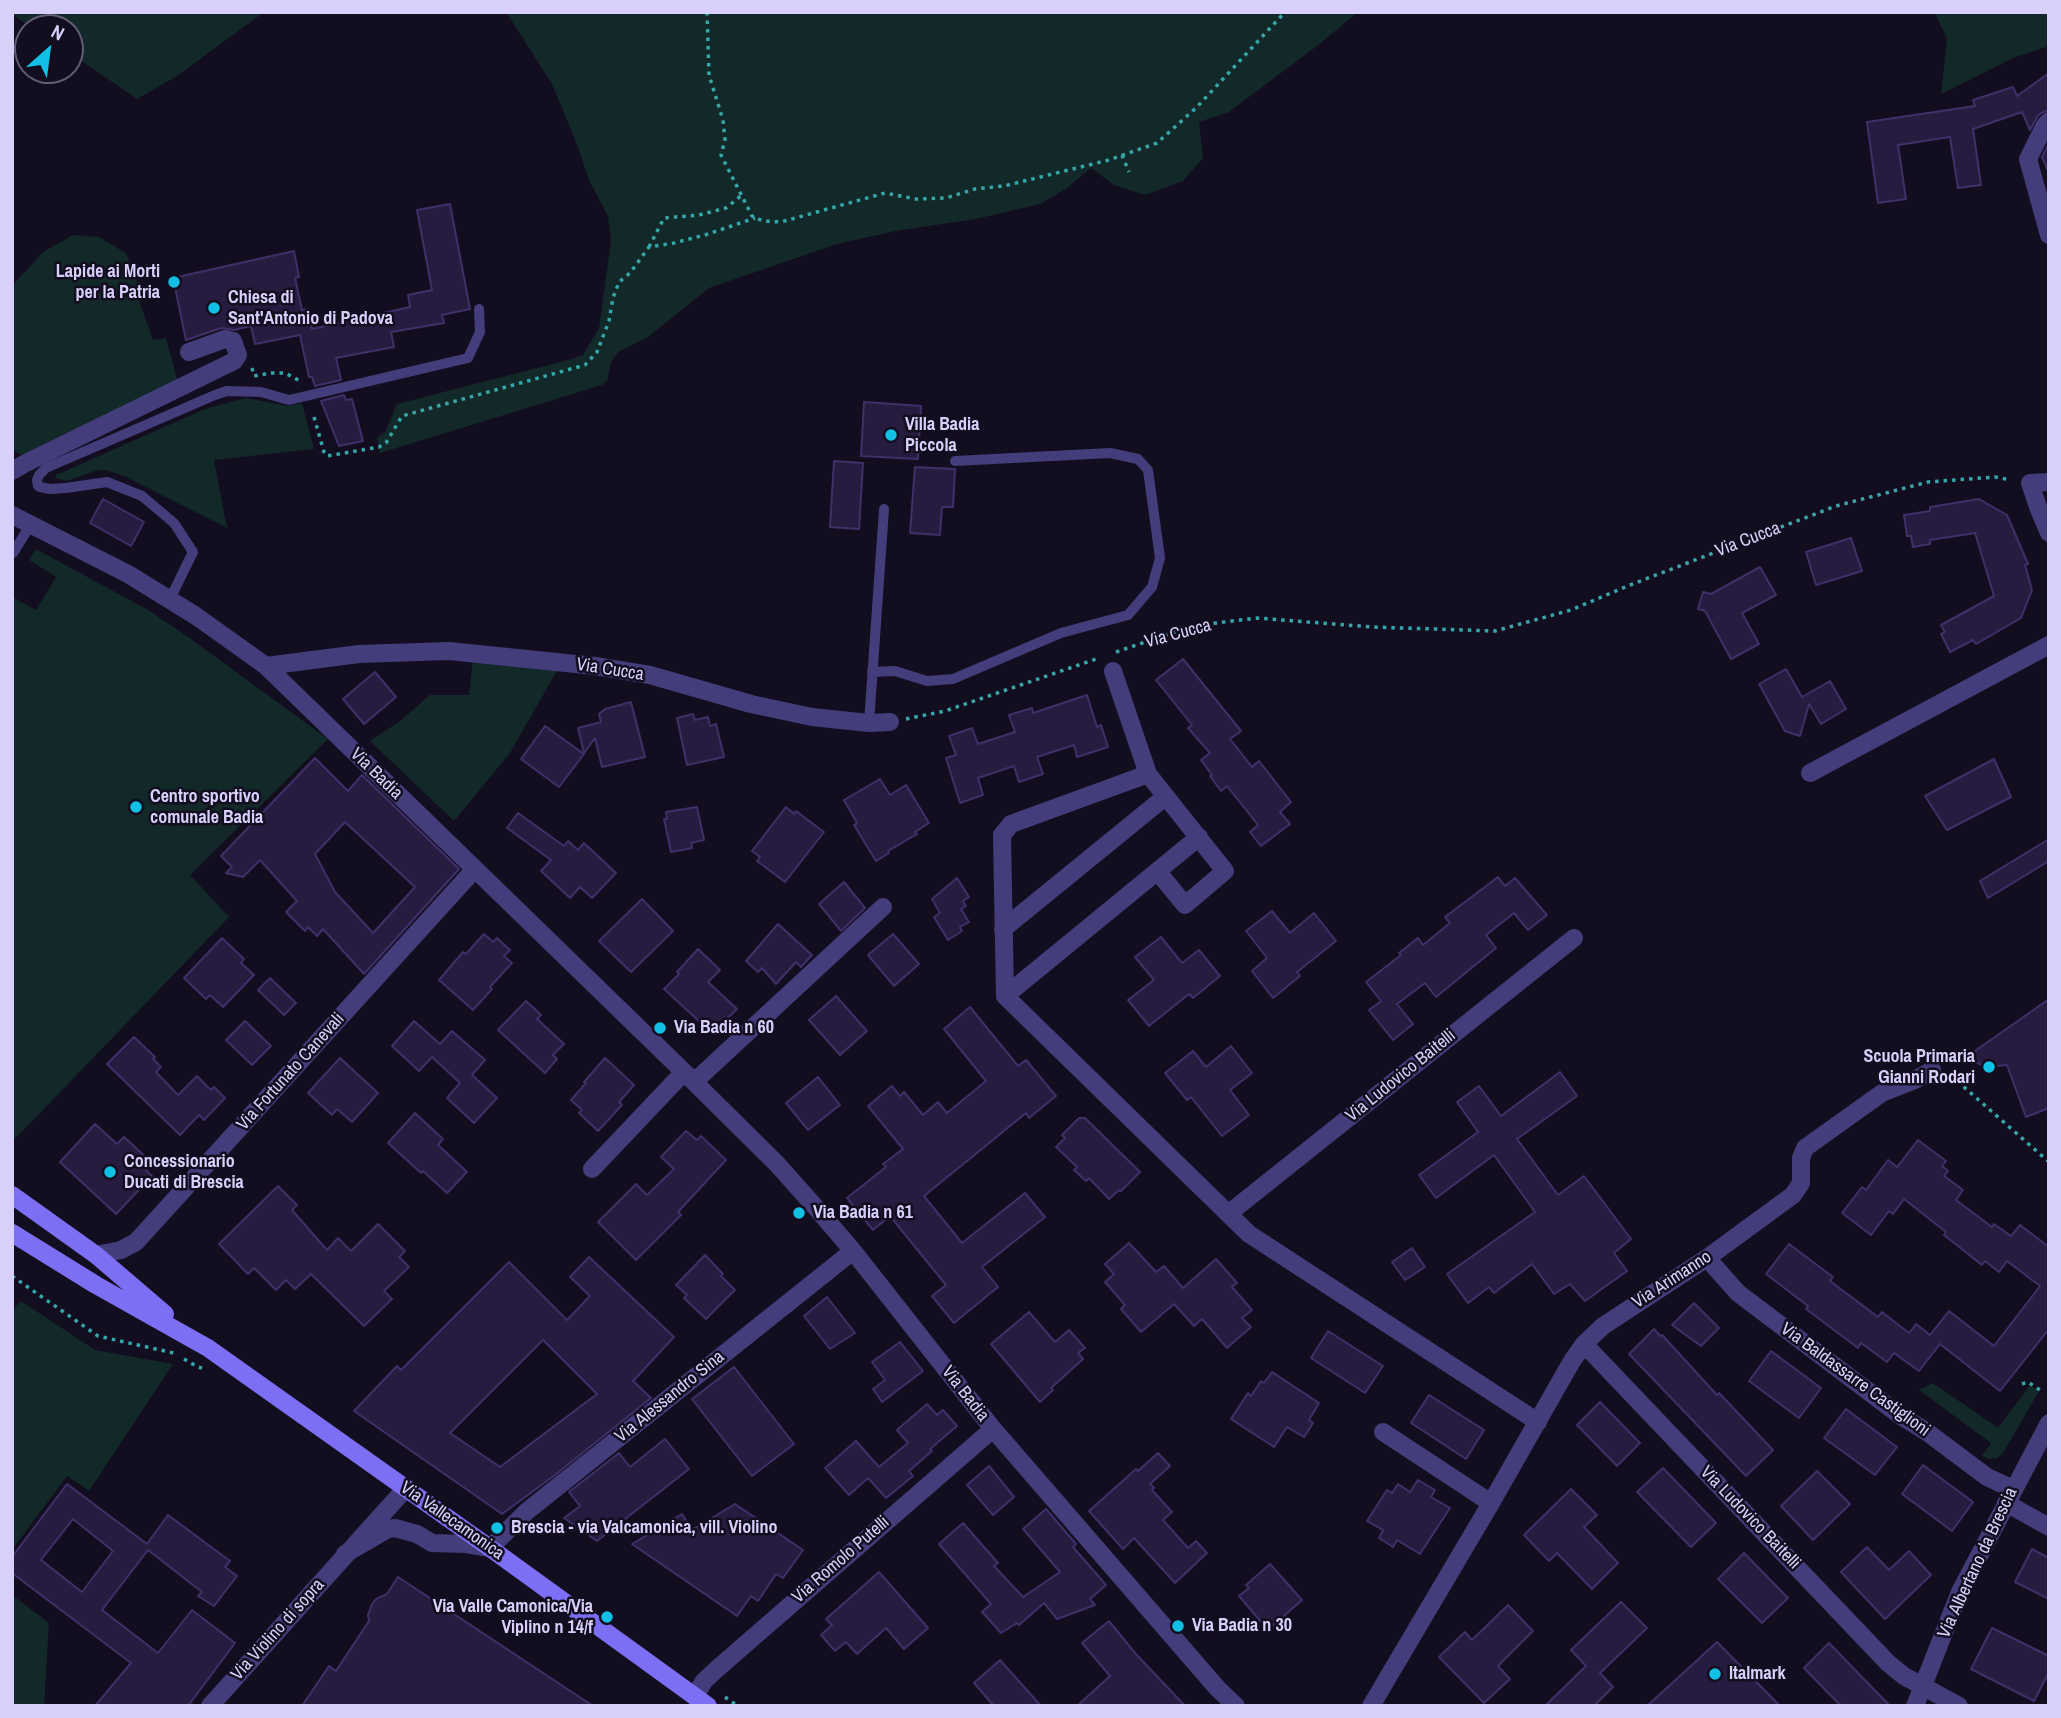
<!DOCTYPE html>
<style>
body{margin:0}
#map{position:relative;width:2061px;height:1718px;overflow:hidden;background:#130e1f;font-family:"Archivo Narrow",sans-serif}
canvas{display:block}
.frame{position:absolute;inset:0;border:14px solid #d8d0fb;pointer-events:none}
.north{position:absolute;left:14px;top:14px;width:70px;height:70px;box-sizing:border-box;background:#130e1f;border:2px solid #625c77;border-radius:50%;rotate:28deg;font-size:19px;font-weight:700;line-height:28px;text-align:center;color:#d8d0fb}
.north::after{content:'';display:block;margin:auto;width:24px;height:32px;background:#12c0e6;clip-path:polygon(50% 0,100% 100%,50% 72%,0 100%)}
</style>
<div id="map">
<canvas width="2061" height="1718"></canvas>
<div class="frame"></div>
<div class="north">N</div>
</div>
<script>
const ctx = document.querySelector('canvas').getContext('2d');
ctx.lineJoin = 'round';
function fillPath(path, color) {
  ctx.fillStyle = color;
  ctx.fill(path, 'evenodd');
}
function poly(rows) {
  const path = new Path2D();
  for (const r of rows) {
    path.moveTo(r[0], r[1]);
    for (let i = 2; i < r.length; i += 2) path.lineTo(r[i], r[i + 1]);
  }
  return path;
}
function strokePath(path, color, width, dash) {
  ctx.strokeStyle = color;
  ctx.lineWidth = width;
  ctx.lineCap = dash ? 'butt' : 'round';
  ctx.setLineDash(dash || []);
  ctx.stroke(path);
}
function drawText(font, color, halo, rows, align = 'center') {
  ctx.font = font + ' "Archivo Narrow",sans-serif';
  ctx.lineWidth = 5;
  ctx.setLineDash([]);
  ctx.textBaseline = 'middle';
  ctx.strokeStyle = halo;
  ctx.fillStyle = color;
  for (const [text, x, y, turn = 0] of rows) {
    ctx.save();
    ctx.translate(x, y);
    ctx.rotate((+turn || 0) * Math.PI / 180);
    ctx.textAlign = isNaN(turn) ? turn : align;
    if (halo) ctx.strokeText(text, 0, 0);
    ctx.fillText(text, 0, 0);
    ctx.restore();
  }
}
const green = poly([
 [12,12,264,12,177,76,137,99,70,53,70,28,32,28,12,14],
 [506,12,1358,12,1317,46,1229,112,1199,122,1203,158,1183,181,1145,195,1114,185,1091,168,1067,188,1040,204,976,219,895,231,837,244,709,288,648,337,618,352,611,362,607,381,602,385,380,453,377,438,385,432,397,404,572,359,583,355,599,328,611,241,608,216,589,180,578,147,552,84],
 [1934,12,2049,12,2049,46,2013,58,1941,94,1947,38],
 [73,235,99,237,126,253,143,296,138,298,153,340,166,338,178,382,26,458,12,449,12,286,43,252],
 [246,398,288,406,302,403,314,449,214,460,227,528,124,476,106,470,95,471,67,481,56,478,56,475,205,409],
 [36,549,148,610,188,637,328,739,190,875,229,917,12,1142,12,597,36,610,56,577,29,560],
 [473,660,558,669,510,753,454,821,370,741,400,721,430,695,469,695],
 [21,1301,95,1350,173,1364,89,1491,67,1476,12,1550,12,1310],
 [1933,1383,1998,1428,2030,1385,2039,1391,2003,1453,1997,1458,1989,1459,1982,1456,1991,1443,1919,1390],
 [12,1595,49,1623,44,1706,12,1706]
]);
const building = poly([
 [2049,73,2049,110,2041,113,2037,117,2030,130,2022,112,1973,129,1981,185,1958,188,1950,137,1898,145,1906,199,1878,203,1867,122,1975,106,1973,100,2013,87,2017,96,2049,73],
 [2049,143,2049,173,2042,157,2049,143],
 [450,204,470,309,442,315,444,323,391,332,394,347,336,358,341,380,315,386,312,377,309,377,300,335,255,344,251,326,234,330,221,328,186,340,173,278,294,251,299,277,295,278,302,310,307,309,312,329,410,307,408,295,432,290,417,210,450,204],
 [344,395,346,400,352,399,363,441,339,446,321,401,344,395],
 [864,402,921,406,918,459,861,456,864,402],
 [834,461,863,463,859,529,830,527,834,461],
 [915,467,955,469,953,507,942,507,940,535,910,533,915,467],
 [103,499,144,522,131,546,90,523,103,499],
 [1979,499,2007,515,2028,564,2025,565,2032,590,2021,618,1976,644,1973,640,1950,652,1941,634,1945,632,1941,625,1994,596,1975,533,1930,540,1930,544,1913,547,1911,536,1907,536,1904,515,1930,511,1930,507,1979,499],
 [1851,538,1862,571,1816,585,1806,552,1851,538],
 [1760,567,1776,595,1742,613,1759,644,1731,659,1705,611,1698,609,1703,592,1711,594,1760,567],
 [1183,659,1241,731,1230,739,1252,767,1259,761,1291,802,1280,812,1290,824,1261,846,1250,832,1258,825,1227,786,1221,791,1210,776,1212,775,1201,760,1210,753,1188,728,1192,725,1156,680,1183,659],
 [1786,669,1802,697,1830,681,1846,709,1821,724,1809,704,1800,736,1785,731,1759,684,1786,669],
 [375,672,396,697,364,724,343,699,375,672],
 [1087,695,1097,727,1101,725,1108,747,1077,757,1074,745,1037,757,1043,774,1019,782,1014,766,978,778,983,795,960,803,946,758,956,755,949,736,972,728,978,744,1015,732,1009,715,1032,708,1033,713,1087,695],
 [631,702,645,757,602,767,595,738,584,753,578,728,601,722,599,714,605,709,631,702],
 [693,714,695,720,708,717,710,726,716,724,724,757,687,765,677,718,693,714],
 [545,726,584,754,559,787,521,759,545,726],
 [315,758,348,791,362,775,459,869,364,974,323,929,317,936,308,927,305,931,286,912,297,901,260,860,243,877,226,873,232,867,221,856,315,758],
 [345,822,415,887,373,933,335,892,315,854,345,822],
 [1994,759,2011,797,1947,830,1925,796,1994,759],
 [880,779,890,795,906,785,929,823,915,832,917,834,888,851,889,853,876,861,854,825,857,823,844,800,880,779],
 [697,807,704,840,691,843,692,848,671,852,664,819,667,819,666,812,697,807],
 [786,807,794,814,796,811,824,832,785,882,757,861,760,857,752,851,786,807],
 [518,813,564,846,568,841,578,850,584,843,616,873,592,898,580,887,570,898,541,871,551,860,507,828,518,813],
 [2049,839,2049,861,1988,898,1980,881,2049,839],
 [1498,877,1505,886,1515,878,1547,915,1528,930,1514,913,1486,935,1496,948,1436,997,1425,983,1397,1004,1413,1024,1393,1040,1369,1010,1381,1001,1366,982,1401,955,1399,953,1418,938,1423,945,1450,923,1445,917,1498,877],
 [957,878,969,897,963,901,966,906,961,909,969,922,960,927,962,931,948,940,934,917,940,913,932,899,957,878],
 [844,882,865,908,841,931,819,904,844,882],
 [642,899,673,931,631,972,599,941,642,899],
 [1272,911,1290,933,1314,913,1336,941,1297,972,1300,976,1273,998,1252,971,1267,958,1246,931,1272,911],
 [778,924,812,955,801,967,796,962,776,984,762,968,758,972,746,961,778,924],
 [484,934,493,942,497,938,510,950,504,956,512,963,490,987,492,989,473,1010,439,980,463,952,466,954,484,934],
 [893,934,919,964,894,986,868,955,893,934],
 [1161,937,1182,963,1199,950,1220,976,1193,998,1189,994,1149,1026,1128,1000,1154,980,1135,957,1161,937],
 [222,938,244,959,241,963,254,975,223,1007,210,995,206,999,184,978,222,938],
 [698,949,720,970,708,982,737,1009,712,1033,664,989,679,974,677,972,698,949],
 [270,978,296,1003,284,1015,258,990,270,978],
 [836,996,867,1031,840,1055,809,1020,836,996],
 [2049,999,2049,1108,2026,1117,2007,1065,1987,1067,1965,1058,2049,999],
 [526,1001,541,1015,537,1019,564,1044,553,1055,557,1059,545,1073,498,1030,526,1001],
 [970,1007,1018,1066,1026,1060,1056,1096,1029,1118,1026,1113,924,1196,962,1243,1025,1193,1045,1217,982,1267,998,1287,954,1323,932,1296,946,1285,890,1216,873,1230,847,1198,886,1167,883,1164,903,1149,868,1106,892,1086,900,1096,904,1092,923,1115,938,1102,947,1113,986,1081,944,1029,970,1007],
 [245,1021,271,1046,252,1065,226,1040,245,1021],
 [414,1021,440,1044,452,1031,485,1060,472,1075,497,1098,474,1123,447,1098,460,1083,432,1057,419,1071,392,1046,414,1021],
 [134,1037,155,1057,153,1059,161,1067,156,1072,178,1095,197,1076,211,1090,214,1087,225,1098,204,1120,199,1115,180,1135,107,1064,134,1037],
 [1231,1046,1252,1073,1230,1090,1249,1115,1222,1136,1191,1097,1187,1100,1165,1073,1193,1051,1206,1067,1231,1046],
 [340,1058,378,1093,352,1122,337,1109,332,1115,308,1093,340,1058],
 [605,1058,634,1085,619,1102,622,1105,598,1131,579,1113,582,1110,571,1100,586,1083,584,1082,605,1058],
 [1560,1072,1577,1096,1517,1139,1558,1195,1584,1176,1631,1239,1614,1253,1627,1271,1585,1301,1570,1284,1554,1294,1532,1264,1494,1293,1489,1287,1468,1303,1447,1274,1535,1212,1494,1155,1436,1198,1419,1175,1478,1132,1457,1102,1479,1086,1501,1116,1560,1072],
 [818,1077,840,1105,808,1130,786,1103,818,1077],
 [415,1113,443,1139,438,1145,467,1172,447,1193,423,1171,421,1173,388,1143,415,1113],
 [1079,1118,1085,1118,1140,1172,1121,1191,1119,1190,1109,1199,1089,1178,1086,1181,1074,1170,1077,1167,1056,1147,1065,1138,1062,1135,1079,1118],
 [95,1124,117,1144,124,1137,150,1161,144,1168,152,1176,116,1214,60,1162,95,1124],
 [686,1131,697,1140,701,1136,726,1160,678,1212,681,1215,636,1260,598,1222,636,1184,647,1195,674,1169,661,1157,686,1131],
 [1918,1140,1946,1161,1942,1166,1948,1171,1944,1176,1963,1190,1956,1200,1992,1227,1994,1224,2011,1236,2020,1225,2049,1247,2049,1329,2000,1391,1940,1344,1919,1371,1894,1353,1887,1362,1861,1343,1858,1348,1806,1309,1808,1306,1766,1274,1789,1244,1833,1277,1830,1281,1878,1317,1882,1312,1909,1333,1916,1324,1930,1335,1949,1311,1994,1346,2040,1286,2007,1261,1999,1272,1985,1261,1982,1265,1944,1235,1946,1232,1904,1199,1893,1214,1889,1211,1871,1235,1842,1213,1862,1187,1866,1190,1888,1160,1897,1167,1918,1140],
 [278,1186,297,1205,292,1210,327,1250,338,1238,351,1251,378,1224,405,1251,399,1257,409,1267,384,1291,392,1299,364,1326,311,1274,295,1289,286,1280,276,1290,254,1268,248,1274,219,1244,278,1186],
 [1129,1243,1156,1272,1164,1266,1183,1288,1216,1259,1237,1283,1232,1287,1252,1310,1242,1318,1251,1327,1227,1348,1202,1319,1194,1326,1174,1304,1141,1332,1121,1309,1125,1305,1105,1282,1114,1274,1105,1264,1129,1243],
 [1412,1248,1425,1267,1405,1280,1392,1262,1412,1248],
 [705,1255,723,1274,721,1276,735,1290,706,1319,684,1298,687,1295,676,1285,705,1255],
 [589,1257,674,1337,633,1381,651,1398,555,1475,502,1514,354,1411,397,1366,401,1370,509,1262,567,1320,590,1296,570,1277,589,1257],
 [543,1340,597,1394,500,1467,450,1433,543,1340],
 [827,1297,855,1333,830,1349,804,1316,827,1297],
 [1694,1303,1719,1328,1701,1346,1672,1325,1694,1303],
 [1029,1312,1055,1342,1069,1330,1085,1348,1078,1353,1083,1359,1051,1388,1053,1390,1040,1402,991,1344,1029,1312],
 [1654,1329,1660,1336,1662,1335,1717,1395,1719,1393,1773,1450,1746,1476,1629,1354,1654,1329],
 [1328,1331,1383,1366,1365,1393,1311,1358,1328,1331],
 [900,1342,923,1371,882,1402,873,1389,885,1380,872,1362,900,1342],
 [1771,1351,1821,1388,1799,1418,1749,1381,1771,1351],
 [734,1367,794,1444,752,1476,692,1399,734,1367],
 [1272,1372,1319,1403,1309,1420,1313,1423,1304,1437,1287,1427,1274,1447,1231,1419,1248,1393,1251,1396,1261,1381,1264,1383,1272,1372],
 [1429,1395,1484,1430,1466,1459,1411,1423,1429,1395],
 [1600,1402,1640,1443,1617,1466,1577,1425,1600,1402],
 [927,1404,937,1415,943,1410,957,1426,930,1449,932,1451,909,1471,913,1476,886,1498,868,1478,849,1495,825,1468,856,1441,879,1467,908,1443,897,1430,927,1404],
 [1846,1409,1897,1447,1875,1475,1824,1438,1846,1409],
 [665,1439,689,1469,597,1541,564,1518,580,1506,569,1492,619,1453,630,1467,665,1439],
 [1158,1453,1170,1466,1150,1484,1154,1488,1152,1490,1172,1512,1163,1520,1188,1548,1196,1541,1207,1553,1175,1583,1134,1538,1123,1549,1089,1511,1136,1469,1138,1471,1158,1453],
 [1923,1465,1973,1502,1952,1531,1902,1494,1923,1465],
 [989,1466,1014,1497,993,1515,967,1485,989,1466],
 [1663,1468,1716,1523,1691,1547,1637,1492,1663,1468],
 [1817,1471,1850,1504,1813,1540,1781,1506,1817,1471],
 [1418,1480,1435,1490,1431,1497,1450,1508,1420,1554,1397,1540,1393,1547,1379,1538,1383,1530,1367,1521,1387,1490,1392,1493,1398,1484,1410,1492,1418,1480],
 [67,1484,147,1544,168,1515,230,1561,225,1567,237,1576,214,1606,198,1596,202,1592,148,1550,102,1610,158,1653,192,1610,235,1643,188,1706,95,1706,131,1663,12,1573,12,1557,67,1484],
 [73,1519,113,1551,82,1592,41,1560,73,1519],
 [1571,1489,1597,1515,1584,1527,1618,1563,1592,1589,1557,1553,1549,1561,1524,1535,1571,1489],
 [735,1504,803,1550,783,1578,776,1574,758,1601,751,1596,737,1616,632,1544,682,1514,692,1530,735,1504],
 [1046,1509,1076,1544,1073,1547,1106,1585,1090,1599,1095,1605,1057,1619,1044,1603,1019,1625,1017,1623,1001,1633,982,1612,991,1604,939,1544,963,1523,998,1563,994,1566,1023,1597,1060,1572,1023,1529,1046,1509],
 [1867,1547,1889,1570,1909,1551,1931,1575,1885,1619,1841,1572,1867,1547],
 [2032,1549,2049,1558,2049,1599,2015,1582,2032,1549],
 [1744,1553,1788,1598,1762,1623,1718,1579,1744,1553],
 [1270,1564,1302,1600,1268,1630,1239,1596,1249,1588,1246,1585,1270,1564],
 [879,1572,928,1628,904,1649,886,1628,857,1654,846,1642,835,1651,821,1635,832,1625,826,1619,879,1572],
 [398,1577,593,1706,302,1706,329,1666,336,1671,369,1621,368,1615,372,1604,376,1599,387,1594,398,1577],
 [1621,1602,1647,1628,1600,1673,1613,1687,1594,1706,1545,1706,1586,1666,1571,1650,1621,1602],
 [1508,1605,1533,1631,1498,1666,1510,1679,1484,1703,1439,1657,1465,1632,1472,1640,1508,1605],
 [1109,1621,1135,1653,1185,1706,1077,1706,1110,1676,1082,1643,1109,1621],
 [1992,1628,2049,1656,2049,1672,2034,1701,1971,1669,1992,1628],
 [1717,1642,1780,1706,1647,1706,1717,1642],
 [1829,1643,1890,1706,1841,1706,1804,1668,1829,1643],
 [1000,1660,1041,1706,994,1706,974,1683,1000,1660]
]);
const path = poly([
 [707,12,709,75,723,120,725,140,721,155,752,216,763,221,781,222,885,193,916,199,946,198,975,189,1004,186,1109,160,1157,143,1197,107,1285,12],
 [1122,155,1129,172],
 [649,247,664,218,699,215,726,208,742,195],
 [252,368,254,376,271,373,285,373,302,382],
 [314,417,324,452,327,456,379,447,386,443,402,416,585,365,597,352,609,321,613,298,619,282,630,273,649,247,674,243,705,235,755,218],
 [1116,652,1192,626,1257,618,1372,627,1495,631,1571,610,1630,585,1836,506,1928,482,1995,477,2011,480],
 [906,719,945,711,1099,658],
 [1950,1077,1956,1080,2049,1162],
 [12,1276,98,1336,178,1354],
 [184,1359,198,1367,202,1368],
 [2022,1384,2028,1382,2043,1392],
 [725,1697,738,1706]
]);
const lane = poly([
 [13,553,31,524],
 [170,599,193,552,174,523,142,496,107,482,66,488,50,489,40,487,38,486,37,480,39,475,46,468,215,395,227,391,261,392,289,400,468,358,480,332,479,309],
 [872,672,895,671,927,681,953,679,1061,633,1128,615,1152,587,1160,558,1148,470,1138,459,1110,453,955,461],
 [869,723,884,509]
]);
const street = poly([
 [2049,121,2045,125,2028,159,2049,235],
 [12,471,24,464,234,361,238,355,233,341,225,339,189,352],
 [2049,482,2030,483,2038,507,2049,533],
 [12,515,128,574,196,616,266,666,684,1072,777,1164,818,1210,853,1251,993,1429,1218,1689,1236,1706],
 [266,666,359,654,449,651,595,666,650,675,751,704,812,717,869,723,890,722],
 [1113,671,1148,774,1011,824,1002,835,1005,996,1249,1234,1538,1422],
 [1810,773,2049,645],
 [1148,774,1225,871,1185,905,1158,872],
 [1003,929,1165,797],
 [1005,996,1199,837],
 [694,1082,883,907],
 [592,1169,684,1072],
 [1228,1214,1574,938],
 [96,1255,121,1250,136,1242,474,870],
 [1707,1258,1738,1293,1901,1416,1927,1432,1987,1477,2013,1489],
 [1584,1344,1888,1663,1904,1676,1959,1706],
 [1383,1432,1491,1503],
 [2006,1503,2049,1527],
 [345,1554,388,1529,395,1528,417,1534,432,1543,466,1544,490,1548,526,1512,853,1251],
 [695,1696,704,1681,718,1668,993,1429],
 [210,1706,406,1488],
 [1371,1706,1491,1503,1572,1361,1584,1344,1603,1326,1707,1258,1793,1195,1801,1183,1801,1158,1805,1148,1882,1093,1915,1080,1932,1070],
 [1915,1706,1960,1592,2049,1423]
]);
const secondary = poly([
 [12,1195,96,1255,165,1314],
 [12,1233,96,1285,208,1348,490,1548,708,1706]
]);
const markers = [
 [174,282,7,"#12c0e6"],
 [214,308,7,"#12c0e6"],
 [891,435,7,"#12c0e6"],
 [136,807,7,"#12c0e6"],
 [660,1028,7,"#12c0e6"],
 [1989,1067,7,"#12c0e6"],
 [110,1172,7,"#12c0e6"],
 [799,1213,7,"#12c0e6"],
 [497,1528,7,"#12c0e6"],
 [607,1617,7,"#12c0e6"],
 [1178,1626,7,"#12c0e6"],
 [1715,1674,7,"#12c0e6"]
];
const poiNames = [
 ["Lapide ai Morti",160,272,"right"],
 ["per la Patria",160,293,"right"],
 ["Chiesa di",228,298],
 ["Sant'Antonio di Padova",228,319],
 ["Villa Badia",905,425],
 ["Piccola",905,446],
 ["Centro sportivo",150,797],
 ["comunale Badia",150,818],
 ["Via Badia n 60",674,1028],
 ["Scuola Primaria",1975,1057,"right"],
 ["Gianni Rodari",1975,1078,"right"],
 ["Concessionario",124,1162],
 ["Ducati di Brescia",124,1183],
 ["Via Badia n 61",813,1213],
 ["Brescia - via Valcamonica, vill. Violino",511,1528],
 ["Via Valle Camonica/Via",593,1607,"right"],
 ["Viplino n 14/f",593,1628,"right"],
 ["Via Badia n 30",1192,1626],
 ["Italmark",1729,1674]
];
const streetNames = [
 ["Via Cucca",1748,540,-21],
 ["Via Cucca",1178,634,-15],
 ["Via Cucca",610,670,9],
 ["Via Badia",376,774,44],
 ["Via Fortunato Canevali",291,1072,-48],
 ["Via Ludovico Baitelli",1401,1076,-39],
 ["Via Arimanno",1672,1280,-33],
 ["Via Baldassarre Castiglioni",1855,1380,36],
 ["Via Badia",965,1394,52],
 ["Via Alessandro Sina",670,1397,-39],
 ["Via Ludovico Baitelli",1750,1518,46],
 ["Via Vallecamonica",452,1521,35],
 ["Via Romolo Putelli",841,1560,-41],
 ["Via Albertano da Brescia",1978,1563,-65],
 ["Via Violino di sopra",278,1630,-48]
];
fillPath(green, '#122829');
fillPath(building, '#261c3f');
strokePath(building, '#3f3069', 2);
strokePath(path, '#37a6a8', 3.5, [3.5, 5]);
strokePath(lane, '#443d7b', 10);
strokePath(street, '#443d7b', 18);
strokePath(secondary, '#7c6ff4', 18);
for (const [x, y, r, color] of markers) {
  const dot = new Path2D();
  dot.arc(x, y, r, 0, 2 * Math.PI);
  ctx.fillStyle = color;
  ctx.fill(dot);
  strokePath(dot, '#130e1f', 2.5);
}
drawText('bold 18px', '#d8d0fb', '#130e1f', poiNames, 'left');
drawText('18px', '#d8d0fb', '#130e1f', streetNames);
</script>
